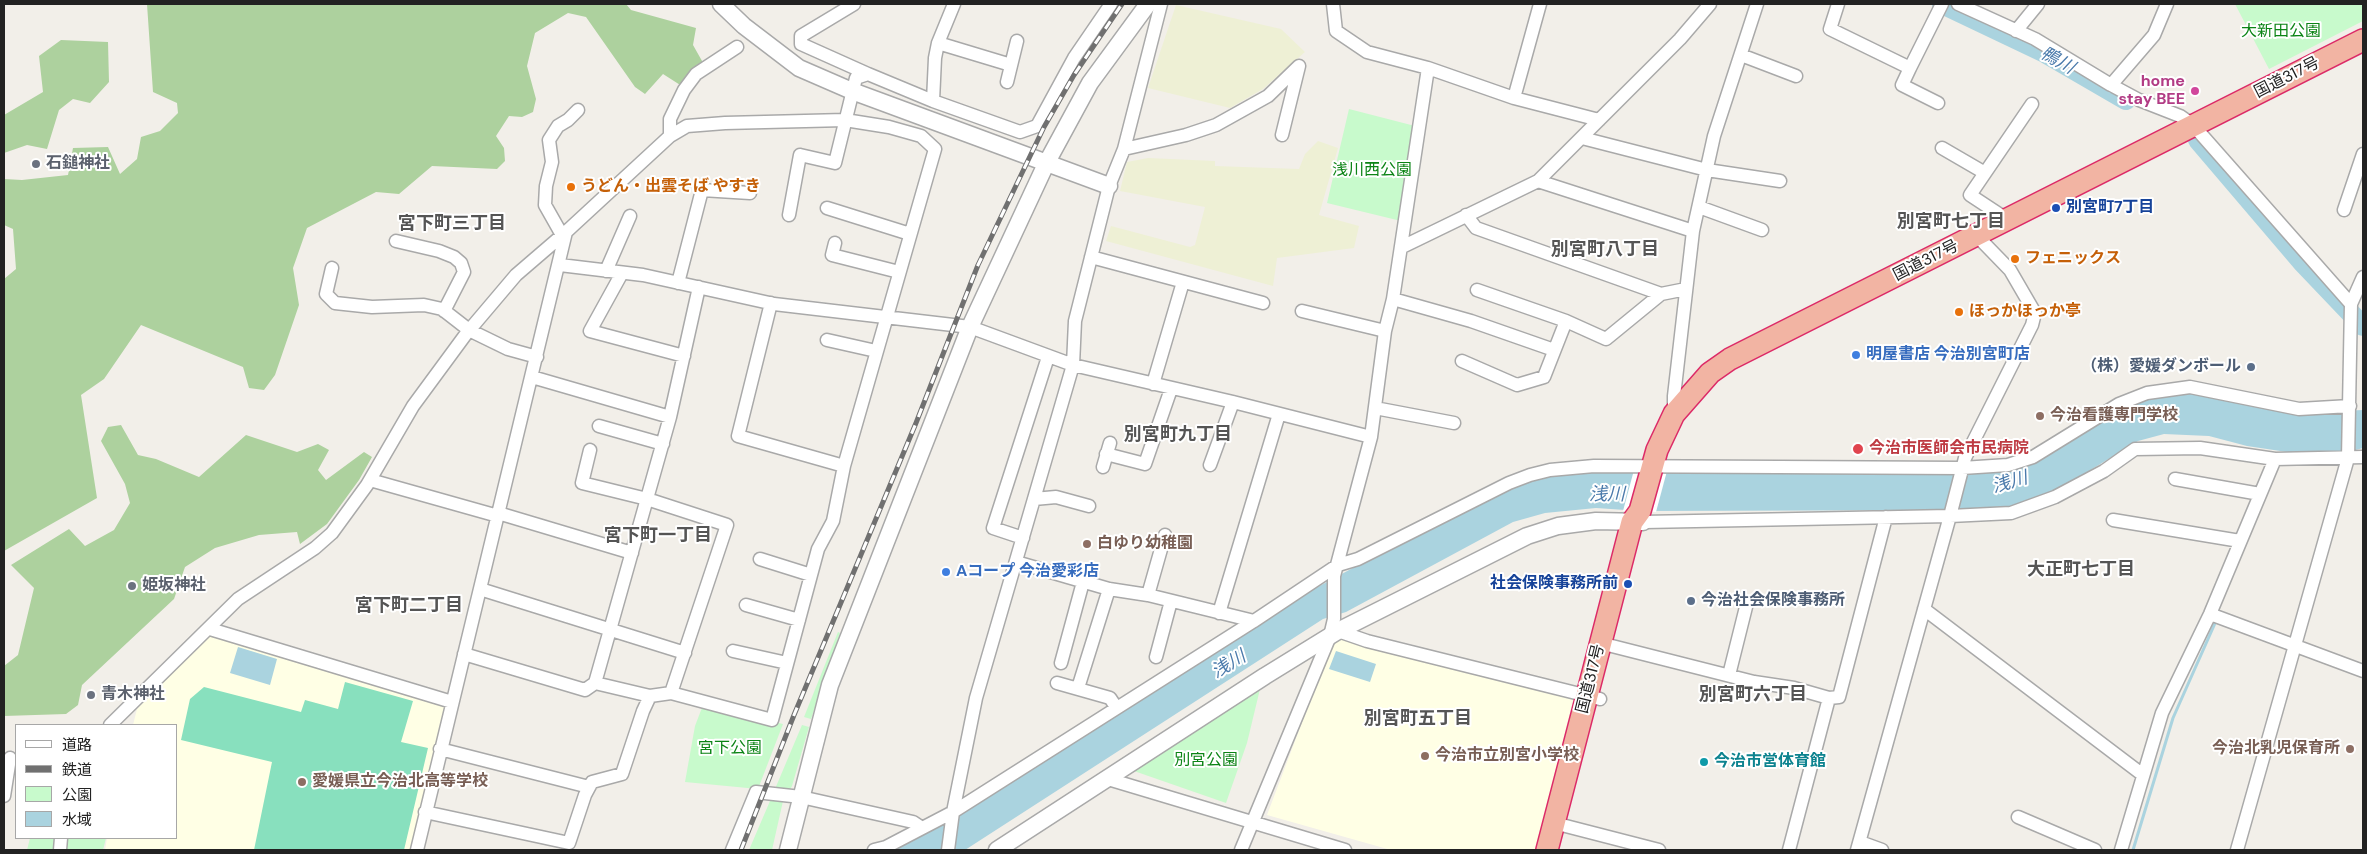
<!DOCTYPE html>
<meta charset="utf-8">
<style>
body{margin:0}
#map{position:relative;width:2367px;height:854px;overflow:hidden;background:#f2efe9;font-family:"DM Sans","Noto Sans JP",sans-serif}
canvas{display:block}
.frame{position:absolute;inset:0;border:5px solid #222;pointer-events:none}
.legend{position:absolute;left:15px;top:724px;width:162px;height:115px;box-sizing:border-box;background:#fff;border:1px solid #a7a7a7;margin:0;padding:6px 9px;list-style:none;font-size:15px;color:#222}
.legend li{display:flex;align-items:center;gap:10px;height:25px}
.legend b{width:25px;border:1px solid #a7a7a7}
</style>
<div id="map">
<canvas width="2367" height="854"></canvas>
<div class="frame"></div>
<ul class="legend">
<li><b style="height:6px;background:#fff"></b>道路</li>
<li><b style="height:6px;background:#707070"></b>鉄道</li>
<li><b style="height:14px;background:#c8facc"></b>公園</li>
<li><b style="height:14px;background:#aad3df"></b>水域</li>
</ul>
</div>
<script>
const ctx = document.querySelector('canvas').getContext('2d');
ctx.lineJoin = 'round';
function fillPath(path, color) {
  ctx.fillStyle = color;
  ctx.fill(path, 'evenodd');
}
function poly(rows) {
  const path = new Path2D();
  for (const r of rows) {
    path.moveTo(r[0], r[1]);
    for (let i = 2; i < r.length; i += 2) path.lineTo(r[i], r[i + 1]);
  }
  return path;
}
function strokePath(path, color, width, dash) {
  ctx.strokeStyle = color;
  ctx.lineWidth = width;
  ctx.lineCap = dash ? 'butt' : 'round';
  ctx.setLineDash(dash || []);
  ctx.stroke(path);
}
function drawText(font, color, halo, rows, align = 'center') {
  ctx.font = font + ' "DM Sans","Noto Sans JP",sans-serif';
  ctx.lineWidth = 4;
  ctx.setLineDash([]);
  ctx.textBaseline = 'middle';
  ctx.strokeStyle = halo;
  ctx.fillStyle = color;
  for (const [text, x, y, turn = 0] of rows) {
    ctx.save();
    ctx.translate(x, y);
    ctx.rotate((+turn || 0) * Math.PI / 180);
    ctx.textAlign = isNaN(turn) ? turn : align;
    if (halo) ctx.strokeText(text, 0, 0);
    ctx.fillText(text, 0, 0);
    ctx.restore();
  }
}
const education = poly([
 [210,633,446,705,412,850,105,850,107,838,176,838,176,725,133,725,137,709],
 [1344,638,1574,696,1536,850,1391,850,1267,815,1331,646]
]);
const farmland = poly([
 [1176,5,1281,29,1305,52,1263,89,1230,108,1148,88],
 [1318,141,1338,148,1319,215,1359,226,1354,248,1277,258,1273,286,1106,241,1111,226,1190,247,1195,245,1205,207,1120,191,1127,162,1148,158,1215,161,1215,166,1299,169,1305,154]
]);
const forest = poly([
 [147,4,626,4,631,10,696,28,693,45,706,68,688,90,663,74,645,94,635,87,586,17,568,13,535,33,527,66,536,99,533,112,522,117,509,116,496,136,504,148,505,161,497,169,432,166,399,194,376,192,307,228,293,268,299,305,275,375,264,390,249,388,243,367,141,325,104,379,81,395,97,498,4,551,4,279,16,269,13,229,4,225,4,179,22,180,68,175,73,148,108,147,120,174,137,159,141,137,160,131,178,113,177,103,153,92],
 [61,40,108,42,109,82,90,103,73,99,59,110,47,149,27,145,4,153,4,115,43,92,39,56],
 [121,425,138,455,156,459,199,477,246,435,297,452,318,444,329,450,318,470,326,480,364,452,372,457,359,480,327,524,300,544,297,532,259,535,215,548,185,567,174,599,82,685,78,705,66,714,4,716,4,666,18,655,34,588,11,565,69,529,85,546,114,530,130,503,125,484,101,441,108,427]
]);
const park = poly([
 [2235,4,2363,4,2363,21,2269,69],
 [1349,109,1415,126,1401,221,1327,203],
 [838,632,840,633,811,719,804,717],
 [1260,689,1247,743,1226,803,1134,771,1133,767],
 [703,705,783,724,758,789,685,782,695,726],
 [802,725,809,727,792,786,789,791,775,789],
 [770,801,783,801,772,850,749,850],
 [30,838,106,838,103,850,27,850]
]);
const pitch = poly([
 [345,682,413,701,401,742,428,748,404,850,254,850,272,762,181,740,190,699,204,687,301,712,305,700,338,709]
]);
const water = poly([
 [2201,393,2295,413,2363,410,2363,448,2337,455,2287,452,2247,446,2209,436,2164,434,2138,441,2061,488,2022,504,1988,510,1640,511,1596,508,1545,513,1513,522,1346,612,1323,619,965,850,891,850,1279,608,1410,537,1515,486,1544,476,1589,471,2015,468,2118,409,2164,395],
 [238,647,277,659,270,685,230,673],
 [1336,651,1376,664,1370,682,1329,669]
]);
const pier = poly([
 [1634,470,1667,471,1656,512,1623,511]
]);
const stream = poly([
 [2133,850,2173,718,2216,621,2218,622]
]);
const river = poly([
 [1942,4,2045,53,2126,100],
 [2198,140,2302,262,2363,326]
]);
const minor = poly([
 [854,4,801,36,801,44,868,74],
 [1333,4,1336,31,1367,52,1428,68,1514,98,1599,120],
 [1838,4,1830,29,1910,68,1942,4],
 [1958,4,2035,39,2111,85,2139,100,2180,116,2193,125,2351,304],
 [2016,31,2038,4],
 [938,43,1011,65],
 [1741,55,1796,76],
 [1910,68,1902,85,1938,103],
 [1007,82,1017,41],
 [2111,85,2154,35,2167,4],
 [1514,98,1540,4],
 [933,101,935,58,938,43,954,4],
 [670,136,670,119,684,90,696,74,737,47],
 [1582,138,1707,170,1780,181],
 [1942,148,1985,173],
 [1124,149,1186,135,1216,125,1268,96,1299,66,1282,135],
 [1538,181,1693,231],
 [1699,207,1762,230],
 [827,208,910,234],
 [2344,210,2363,154],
 [789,215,800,155,835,163,856,78,868,74,933,101,1020,132,1037,126,1074,58,1111,4],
 [1466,215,1476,228,1661,294],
 [2008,220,1970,195,2032,104],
 [562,235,545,205,546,186,552,162,549,140,558,126,568,120,578,110],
 [1977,236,2010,270,2035,313,2032,325,1965,458,1950,516,2011,513,2055,497,2104,471,2135,449,2200,448,2275,459,2210,614,2162,713,2121,850],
 [396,241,439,251,454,257,461,263,464,272,444,311],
 [835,243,832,255,899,272],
 [1402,247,1538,181,1680,39,1710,4],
 [1091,257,1263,303],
 [560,265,643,275,774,304,970,327,1073,365,1233,402,1371,437],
 [332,268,326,294,335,303,372,307,424,305,442,309,469,330,508,349,537,357],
 [606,271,630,216],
 [622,273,590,331,684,356],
 [678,283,702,190,750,193],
 [1477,290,1566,321,1606,339,1661,294,1686,289],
 [1393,299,1471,321,1554,350],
 [771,303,738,436,844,466],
 [1302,311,1385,331],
 [827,340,876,351],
 [1462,361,1517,385,1544,377,1566,321],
 [532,377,670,417],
 [1153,384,1183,282],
 [1375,408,1454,423],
 [1674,414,1674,396,1693,231,1714,136,1757,4],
 [599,426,663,444],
 [590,450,582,483,647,499,727,525,671,693],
 [1106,454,1145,464,1171,389],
 [2275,459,2363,457],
 [1210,465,1233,402],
 [1103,467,1110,443],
 [2175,479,2260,494],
 [370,480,498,516],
 [1034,499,1056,497,1089,506],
 [498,513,632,553],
 [2113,520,2240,541],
 [1644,522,1950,516,1857,850],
 [1023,538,993,528,1048,357],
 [760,559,811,575],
 [1016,562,1109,589,1148,595,1254,621],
 [480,589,685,653],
 [1148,595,1165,535],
 [746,605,799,620],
 [1924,609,2143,775],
 [1219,613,1279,414],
 [2210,614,2363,671],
 [210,629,452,702],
 [1338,631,1367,641,1600,699],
 [1600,643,1754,682,1794,688,1829,698,1789,850],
 [733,651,787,663],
 [464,654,585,690,595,683,670,417,699,287],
 [1156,657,1171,601],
 [1061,663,1083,582],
 [1729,675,1747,603],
 [595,683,650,696],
 [1057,683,1110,698,1116,707],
 [1078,688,1109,589],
 [1829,698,1839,697,1886,517],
 [110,725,238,599,315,548,332,533,367,485,413,406,466,334,516,275,566,232,670,136,687,126,725,123,845,120,889,127,921,136,935,149,844,466,833,521,818,549,772,720,671,693,650,696,643,711,622,774,592,782,585,795,569,843,425,812],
 [440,749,589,787],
 [1108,779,1345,850],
 [4,796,10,758],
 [2018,817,2095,850],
 [1554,823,1659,850],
 [1860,842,1882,850],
 [60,850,61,838],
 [417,850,566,232],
 [732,850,756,792,801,797,913,822,922,828],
 [874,850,886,847,953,812,1254,621,1338,565,1358,559,1509,483,1530,475,1550,470,1594,466,1962,468,2008,465,2033,457,2119,404,2147,393,2190,387,2299,409,2350,406],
 [948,850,953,812,976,698,1073,365,1075,321,1109,186,1124,149,1161,4],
 [1241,850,1330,636,1334,619,1334,576,1371,437,1385,331,1393,299,1428,68],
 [2237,850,2348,458,2351,304,2363,277]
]);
const tertiary = poly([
 [721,4,744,26,799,68,852,91,1109,186],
 [788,850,830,685,970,327,1046,164,1090,83,1148,4],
 [997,850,1265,676,1338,631,1527,536,1558,526,1596,521,1643,522]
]);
const trunk = poly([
 [1547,850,1632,522,1640,511,1657,450,1674,414,1710,373,1730,359,2363,40]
]);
const rail = poly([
 [741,850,794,715,916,423,978,265,1044,127,1074,75,1122,4]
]);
const markers = [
 [2195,91,5,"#d1479c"],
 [36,164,5,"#6b7280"],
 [571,187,5,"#e8710a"],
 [2056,208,5,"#1a4fb4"],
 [2015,259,5,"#e8710a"],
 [1959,312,5,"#e8710a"],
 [1856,355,5,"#3f7fe0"],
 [2251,367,5,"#5c6f8a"],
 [2040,416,5,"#8d6e63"],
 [1858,449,6,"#e0444e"],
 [1087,544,5,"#8d6e63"],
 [946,572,5,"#3f7fe0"],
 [1628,584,5,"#1a4fb4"],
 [132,586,5,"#6b7280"],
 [1691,601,5,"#5c6f8a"],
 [91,695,5,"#6b7280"],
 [2350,749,5,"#8d6e63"],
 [1425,756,5,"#8d6e63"],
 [1704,762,5,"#0f9aa8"],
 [302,782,5,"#8d6e63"]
];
const parkNames = [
 ["大新田公園",2281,32],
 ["浅川西公園",1372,171],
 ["宮下公園",730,749],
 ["別宮公園",1206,761]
];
const streetNames = [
 ["国道317号",2287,78,-27],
 ["国道317号",1926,261,-27],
 ["国道317号",1591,679,-76]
];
const hotelNames = [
 ["home",2185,82],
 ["stay BEE",2185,100]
];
const worshipNames = [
 ["石鎚神社",46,164],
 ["姫坂神社",142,586],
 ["青木神社",101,695]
];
const foodNames = [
 ["うどん・出雲そば やすき",581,187],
 ["フェニックス",2025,259],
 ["ほっかほっか亭",1969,312]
];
const transitNames = [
 ["別宮町7丁目",2066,208],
 ["社会保険事務所前",1618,584,"right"]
];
const shopNames = [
 ["明屋書店 今治別宮町店",1866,355],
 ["Aコープ 今治愛彩店",956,572]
];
const serviceNames = [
 ["（株）愛媛ダンボール",2241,367],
 ["今治社会保険事務所",1701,601,"left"]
];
const educationNames = [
 ["今治看護専門学校",2050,416],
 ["白ゆり幼稚園",1097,544],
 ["今治北乳児保育所",2340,749,"right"],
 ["今治市立別宮小学校",1435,756],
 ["愛媛県立今治北高等学校",312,782]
];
const healthNames = [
 ["今治市医師会市民病院",1869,449]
];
const cultureNames = [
 ["今治市営体育館",1714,762]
];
const waterNames = [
 ["鴨川",2057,61,29],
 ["浅川",2010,483,-16],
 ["浅川",1607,495],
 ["浅川",1229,665,-31]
];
const neighbourhoodNames = [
 ["別宮町七丁目",1951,222],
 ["宮下町三丁目",452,224],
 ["別宮町八丁目",1605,250],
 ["別宮町九丁目",1178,435],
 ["宮下町一丁目",658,536],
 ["大正町七丁目",2081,570],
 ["宮下町二丁目",409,606],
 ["別宮町六丁目",1753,695],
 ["別宮町五丁目",1418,719]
];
fillPath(education, '#ffffe5');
fillPath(farmland, '#eef0d5');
fillPath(forest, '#add19e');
fillPath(park, '#c8facc');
fillPath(pitch, '#88e0be');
fillPath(water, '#aad3df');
fillPath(pier, '#fff');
strokePath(stream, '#aad3df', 3);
strokePath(river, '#aad3df', 20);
strokePath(minor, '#a9a9a9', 15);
strokePath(tertiary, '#a9a9a9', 19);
strokePath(trunk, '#dc2a67', 24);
strokePath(minor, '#fff', 12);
strokePath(tertiary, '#fff', 16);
strokePath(trunk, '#f2b4a3', 21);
strokePath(rail, '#707070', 5);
strokePath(rail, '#fff', 3, [9]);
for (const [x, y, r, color] of markers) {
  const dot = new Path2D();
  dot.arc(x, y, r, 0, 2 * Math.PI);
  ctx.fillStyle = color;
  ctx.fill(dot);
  strokePath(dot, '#fff', 2);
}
drawText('16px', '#0c8416', '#fff', parkNames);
drawText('16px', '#222', '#fff', streetNames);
drawText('bold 16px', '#b23c85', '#fff', hotelNames, 'right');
drawText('bold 16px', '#5b616d', '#fff', worshipNames, 'left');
drawText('bold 16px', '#c56008', '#fff', foodNames, 'left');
drawText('bold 16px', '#164399', '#fff', transitNames, 'left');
drawText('bold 16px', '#366cbe', '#fff', shopNames, 'left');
drawText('bold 16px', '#4e5e75', '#fff', serviceNames, 'right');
drawText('bold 16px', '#785e54', '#fff', educationNames, 'left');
drawText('bold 16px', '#be3a42', '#fff', healthNames, 'left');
drawText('bold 16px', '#0d838f', '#fff', cultureNames, 'left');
drawText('italic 18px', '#4a7aab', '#fff', waterNames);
drawText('bold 18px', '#555', '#fff', neighbourhoodNames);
</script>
